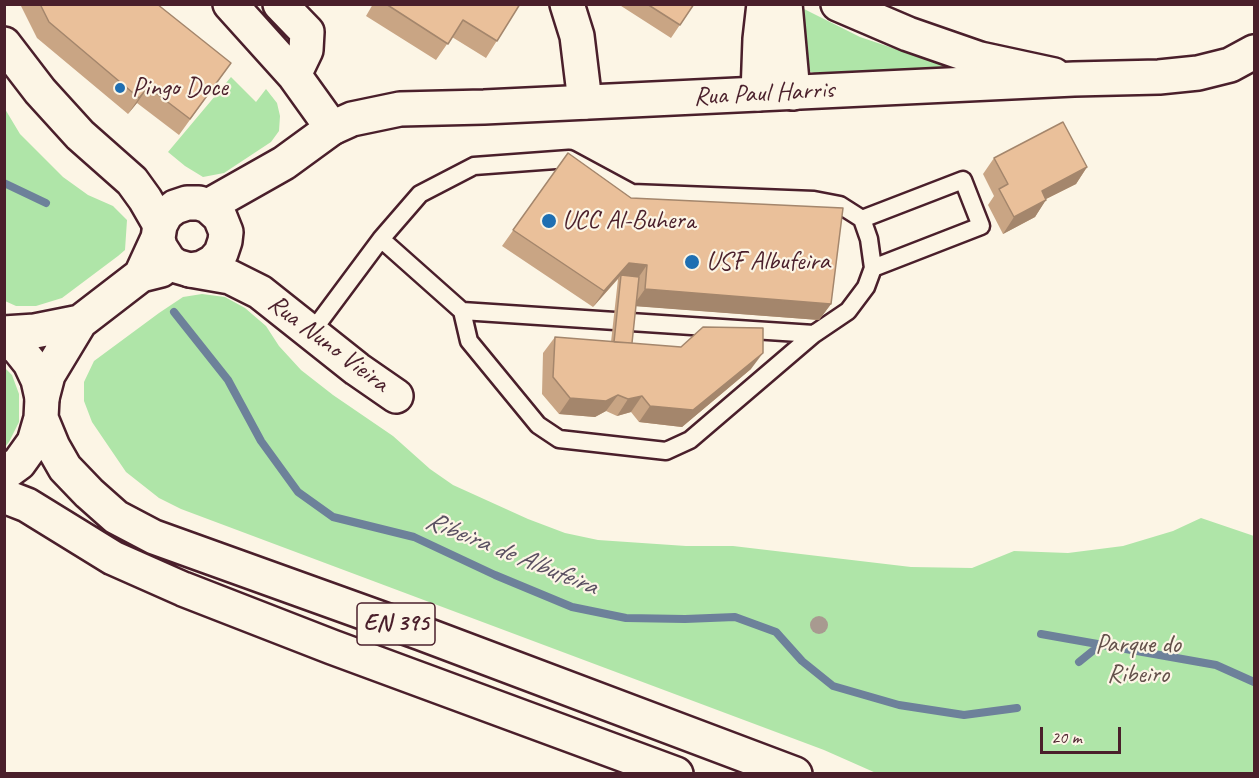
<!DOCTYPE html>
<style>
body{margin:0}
#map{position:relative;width:1259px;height:778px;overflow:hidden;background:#fcf5e5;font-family:Caveat,sans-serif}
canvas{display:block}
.frame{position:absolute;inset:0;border:6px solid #4a1f2b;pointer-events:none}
.scale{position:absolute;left:1040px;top:727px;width:81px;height:27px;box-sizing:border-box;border:3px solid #4a1f2b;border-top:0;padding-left:8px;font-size:18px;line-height:21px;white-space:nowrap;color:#4a1f2b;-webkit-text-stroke:4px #fcf5e5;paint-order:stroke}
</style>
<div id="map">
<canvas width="1259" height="778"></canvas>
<div class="frame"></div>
<div class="scale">20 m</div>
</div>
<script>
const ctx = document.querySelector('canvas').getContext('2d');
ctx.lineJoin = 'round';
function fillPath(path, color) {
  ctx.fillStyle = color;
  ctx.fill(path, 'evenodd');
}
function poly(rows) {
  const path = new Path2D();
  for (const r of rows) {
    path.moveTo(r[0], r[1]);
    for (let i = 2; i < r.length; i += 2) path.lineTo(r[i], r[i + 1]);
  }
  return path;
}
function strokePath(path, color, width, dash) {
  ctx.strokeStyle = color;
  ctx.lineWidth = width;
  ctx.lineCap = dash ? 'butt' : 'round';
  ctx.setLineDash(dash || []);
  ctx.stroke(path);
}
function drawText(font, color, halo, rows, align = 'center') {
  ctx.font = font + ' Caveat,sans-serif';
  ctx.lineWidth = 4.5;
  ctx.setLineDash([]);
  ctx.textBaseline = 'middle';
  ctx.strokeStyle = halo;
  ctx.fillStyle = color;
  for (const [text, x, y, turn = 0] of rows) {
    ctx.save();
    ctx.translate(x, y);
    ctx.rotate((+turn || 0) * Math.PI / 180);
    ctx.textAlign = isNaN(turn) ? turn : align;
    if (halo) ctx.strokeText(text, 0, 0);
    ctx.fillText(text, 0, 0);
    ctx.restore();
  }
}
const green = poly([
 [796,5,860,37,949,67,942,72,817,74,806,70],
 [231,77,256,102,266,89,277,103,280,116,279,131,271,142,224,173,203,177,185,166,168,152],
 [5,109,20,134,63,177,88,195,113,206,127,220,125,250,118,256,62,298,36,306,16,306,5,301],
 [202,294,225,297,245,308,266,326,279,346,301,370,333,395,393,436,430,469,453,485,528,519,565,533,598,540,686,546,733,546,911,567,972,568,1014,551,1068,553,1123,546,1173,531,1201,518,1254,536,1254,773,876,773,824,750,181,509,159,498,126,472,92,422,84,401,84,382,94,361,159,313,183,297],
 [5,368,12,375,19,394,19,422,9,442,5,447]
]);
const stream = poly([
 [4,183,46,203],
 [174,312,228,380,261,441,298,492,333,517,414,537,495,575,572,607,626,618,685,619,735,617,776,632,802,661,833,686,899,705,964,715,1017,708],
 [1041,634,1216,665,1254,682],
 [1079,662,1100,645]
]);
const lane = poly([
 [862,219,963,180,981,226,873,268],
 [462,311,814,334],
 [311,333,381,239,420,194,474,166,569,159,632,193,814,200,840,205,862,219,869,239,873,268,866,287,848,311,814,334,690,440,666,451,559,439,538,425,469,341,462,311,381,239]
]);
const street = poly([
 [230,4,294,75,332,128],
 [280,4,307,32,306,50,294,75],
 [567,4,577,36,585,102],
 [785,4,793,93],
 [838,4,908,34,980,59,1054,75],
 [4,44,40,91,80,135,132,181,145,199,160,225],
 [758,94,760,39,764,4],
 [190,270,230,277,260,292,357,369,396,396]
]);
const secondary = poly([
 [208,206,284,163,332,128,352,119,400,109,484,107,1074,79,1159,77,1198,73,1230,65,1254,52],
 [141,275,158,238,160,225,166,214,175,207,187,203,199,203,208,206,220,217,226,232,225,241,221,253,213,262,202,268,190,270,176,266,169,261,160,247,158,238],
 [4,333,35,331,80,322],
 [42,398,48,375,80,322,141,275,161,270]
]);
const primary = poly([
 [4,338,18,348,30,363,38,380,42,398,41,418,34,442,19,463,4,474],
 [41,418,53,447,65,468,89,493,116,517,154,537,421,633,795,774],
 [4,496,27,505,113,558,183,589,332,647,676,774]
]);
const trees = [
 [819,625]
];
const wall = poly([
 [20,4,157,4,231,63,179,135,137,103,128,114,37,38],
 [373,4,520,4,486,58,452,37,436,60,366,16],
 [618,4,694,4,671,38],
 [568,153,631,198,831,304,819,320,636,306,632,343,751,369,682,427,639,422,631,412,617,416,606,411,595,417,559,414,542,394,543,353,555,337,611,342,618,279,593,307,502,246],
 [994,158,1087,167,1076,184,1046,199,1035,217,1003,234,988,205,994,196,983,174]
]);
const shadedWall = poly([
 [148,87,137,103,128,114,139,98],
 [1087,167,1076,184,1030,207,1042,191],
 [1046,200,1035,217,1003,234,1014,217],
 [629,263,647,265,636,281,621,275,593,307,604,291],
 [645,289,831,304,819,320,633,306],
 [763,353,751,369,682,427,639,422,650,406],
 [618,395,606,411,595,417,559,414,570,398],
 [642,396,631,412,617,416,628,399]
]);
const building = poly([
 [40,4,157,4,231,63,190,119,148,87,139,98,49,22,40,4],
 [386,4,520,4,497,41,463,20,448,44,386,4],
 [647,4,694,4,680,25,647,4],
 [1063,122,1087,167,1042,191,1046,200,1014,217,999,189,1008,184,994,158,1063,122],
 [568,153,631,198,843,208,831,304,645,289,647,265,629,263,604,291,513,230,568,153],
 [621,275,639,277,632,343,614,342,621,275],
 [703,327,763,328,763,353,693,410,650,406,642,396,628,399,618,395,606,401,570,398,553,377,555,337,681,347,703,327]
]);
const markers = [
 [120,88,6,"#1f6fb2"],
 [549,221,8,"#1f6fb2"],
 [692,262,8,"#1f6fb2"]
];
const shields = [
 [396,624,78]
];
const shieldNames = [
 ["EN 395",396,624]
];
const poiNames = [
 ["Pingo Doce",132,88],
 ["UCC Al-Buhera",562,221],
 ["USF Albufeira",706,262]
];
const streetNames = [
 ["Rua Paul Harris",764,94,-3],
 ["Rua Nuno Vieira",328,344,37]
];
const parkNames = [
 ["Parque do",1138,645],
 ["Ribeiro",1138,675]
];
const waterNames = [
 ["Ribeira de Albufeira",511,554,22]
];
fillPath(green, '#afe5a8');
strokePath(stream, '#6d819a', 8);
strokePath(lane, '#4a1f2b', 21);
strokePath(street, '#4a1f2b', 38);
strokePath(secondary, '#4a1f2b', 38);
strokePath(primary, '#4a1f2b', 38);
strokePath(lane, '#fcf5e5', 16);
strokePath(street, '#fcf5e5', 33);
strokePath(secondary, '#fcf5e5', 33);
strokePath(primary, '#fcf5e5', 33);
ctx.fillStyle = '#a89a90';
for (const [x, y] of trees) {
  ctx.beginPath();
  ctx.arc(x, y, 9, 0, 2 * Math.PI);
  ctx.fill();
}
fillPath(wall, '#c9a584');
fillPath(shadedWall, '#a4866c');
fillPath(building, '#eac09a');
strokePath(building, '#a4866c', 1.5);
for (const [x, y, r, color] of markers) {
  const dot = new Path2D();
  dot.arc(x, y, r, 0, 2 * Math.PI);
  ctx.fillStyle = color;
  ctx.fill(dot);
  strokePath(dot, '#fcf5e5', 2);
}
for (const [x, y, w] of shields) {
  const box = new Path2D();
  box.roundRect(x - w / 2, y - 21, w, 42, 4.5);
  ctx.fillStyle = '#fcf5e5';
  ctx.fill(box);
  strokePath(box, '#4a1f2b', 1.5);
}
drawText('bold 24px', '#4a1f2b', null, shieldNames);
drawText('26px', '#4a1f2b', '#fcf5e5', poiNames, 'left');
drawText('26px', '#4a1f2b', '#fcf5e5', streetNames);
drawText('26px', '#63504a', '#fcf5e5', parkNames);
drawText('italic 27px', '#5b5062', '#fcf5e5', waterNames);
</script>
